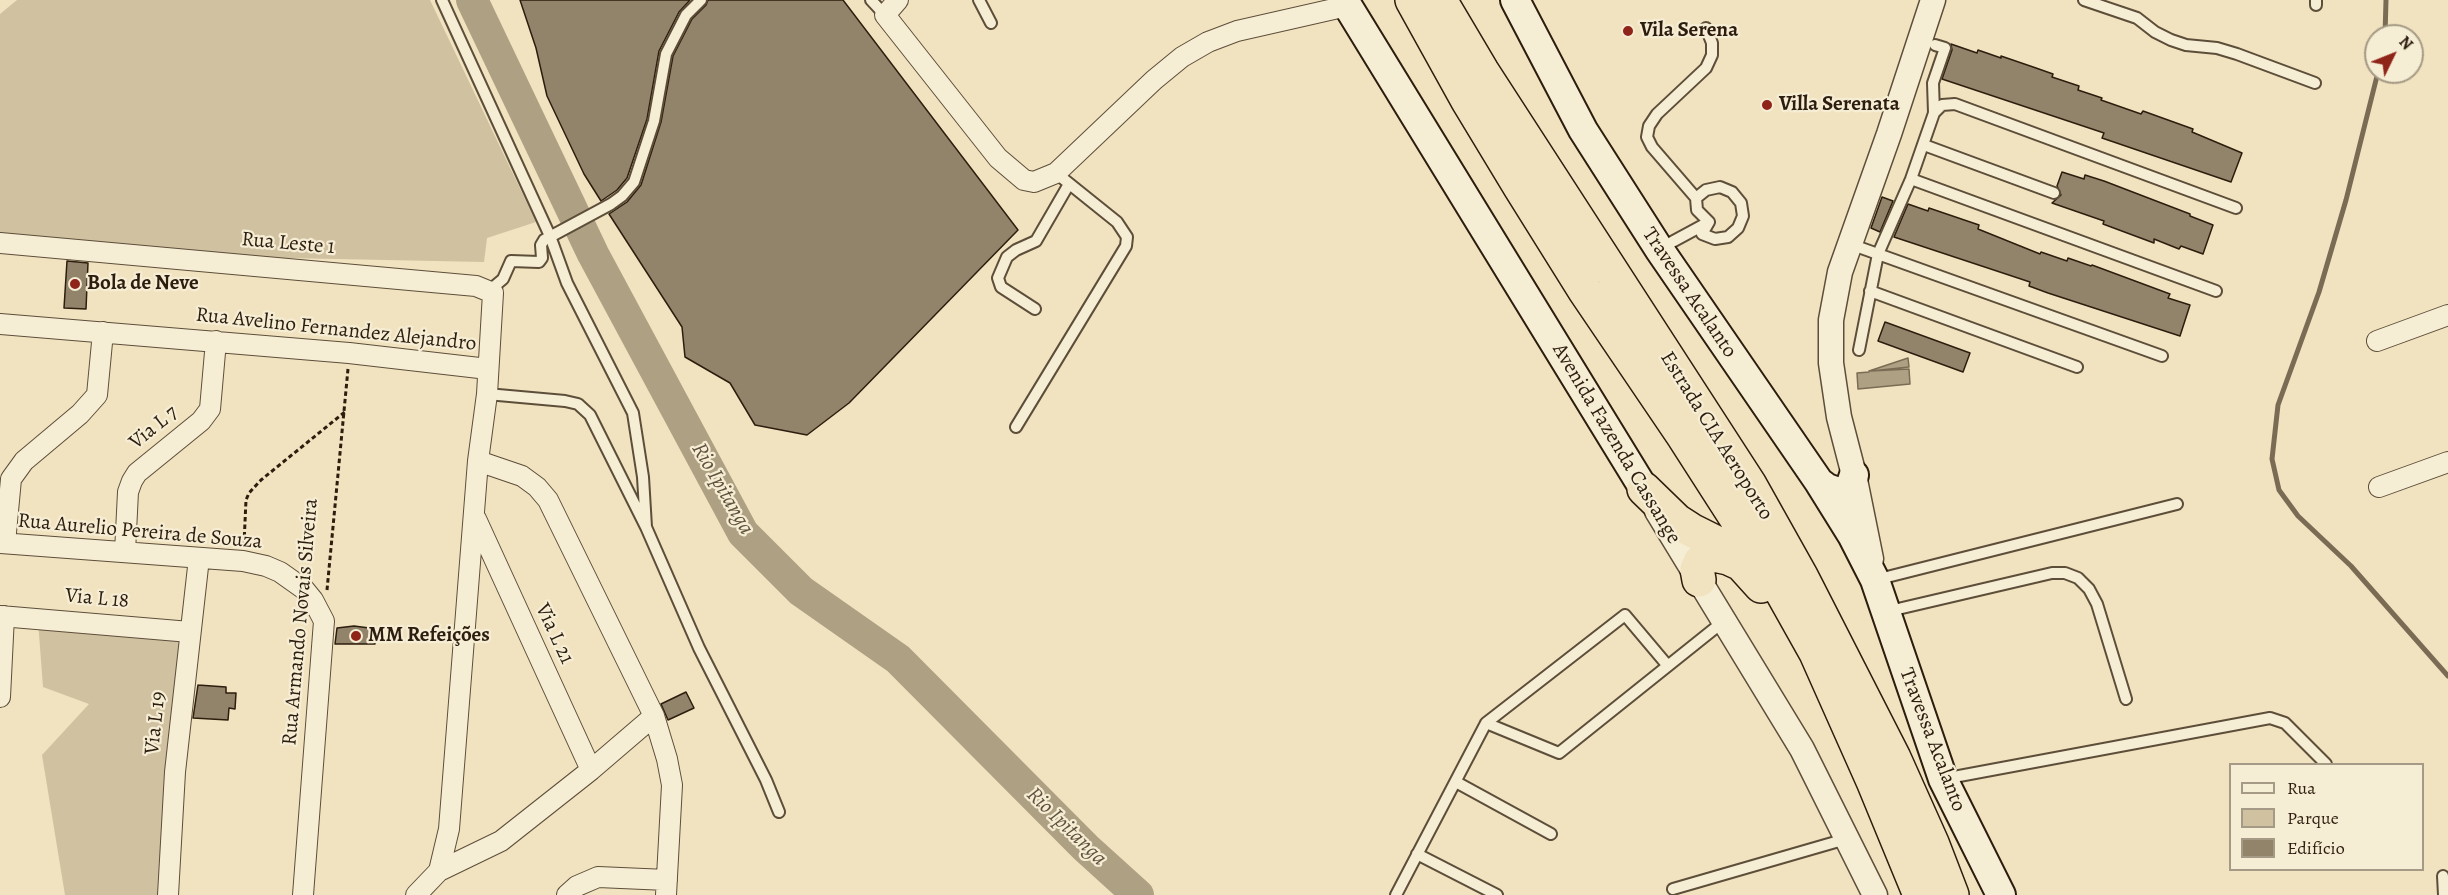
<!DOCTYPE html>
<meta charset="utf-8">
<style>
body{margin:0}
#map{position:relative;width:2448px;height:895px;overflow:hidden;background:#f1e3bf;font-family:Alegreya,serif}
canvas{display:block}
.legend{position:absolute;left:2229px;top:763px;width:195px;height:108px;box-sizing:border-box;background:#f6edd5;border:2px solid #a59a85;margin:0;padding:8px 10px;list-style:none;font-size:18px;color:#2c1d0e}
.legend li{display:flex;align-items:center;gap:12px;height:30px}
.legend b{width:30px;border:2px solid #a59a85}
.north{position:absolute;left:2364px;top:24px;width:60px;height:60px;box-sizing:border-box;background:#f6edd5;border:2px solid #a59a85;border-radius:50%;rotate:47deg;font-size:16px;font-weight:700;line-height:24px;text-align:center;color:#2c1d0e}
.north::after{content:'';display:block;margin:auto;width:21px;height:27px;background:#8f2418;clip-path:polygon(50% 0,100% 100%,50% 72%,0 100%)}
</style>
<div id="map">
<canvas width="2448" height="895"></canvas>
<ul class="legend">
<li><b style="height:8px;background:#f6edd5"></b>Rua</li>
<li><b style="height:16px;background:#d0c1a1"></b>Parque</li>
<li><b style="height:16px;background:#92846a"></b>Edifício</li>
</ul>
<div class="north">N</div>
</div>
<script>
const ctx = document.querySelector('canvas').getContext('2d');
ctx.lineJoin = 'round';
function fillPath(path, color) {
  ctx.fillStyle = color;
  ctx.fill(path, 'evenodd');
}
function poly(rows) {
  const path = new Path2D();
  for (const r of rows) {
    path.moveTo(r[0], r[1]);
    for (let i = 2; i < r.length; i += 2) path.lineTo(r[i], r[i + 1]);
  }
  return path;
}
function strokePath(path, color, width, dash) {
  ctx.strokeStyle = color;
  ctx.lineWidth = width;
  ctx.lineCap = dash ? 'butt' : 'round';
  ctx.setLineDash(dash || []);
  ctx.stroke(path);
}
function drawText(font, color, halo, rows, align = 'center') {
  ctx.font = font + ' Alegreya,serif';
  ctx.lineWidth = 4.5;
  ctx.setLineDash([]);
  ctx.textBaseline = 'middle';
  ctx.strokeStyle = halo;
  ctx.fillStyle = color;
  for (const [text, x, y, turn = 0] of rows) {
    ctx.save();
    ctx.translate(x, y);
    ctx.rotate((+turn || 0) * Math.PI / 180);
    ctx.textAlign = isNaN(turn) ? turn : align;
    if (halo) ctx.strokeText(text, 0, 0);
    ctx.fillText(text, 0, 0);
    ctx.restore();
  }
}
const green = poly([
 [17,0,430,0,536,222,487,238,484,262,89,254,0,248,0,14],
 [38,621,195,636,160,895,65,895,42,755,89,704,43,687]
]);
const water = poly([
 [1908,358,1909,367,1871,371,1909,369,1910,384,1858,389,1857,373,1869,372,1869,371,1908,358]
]);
const stream = poly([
 [2385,36,2386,0],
 [2378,72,2346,200,2319,292,2278,405,2272,459,2279,490,2298,516,2351,566,2448,676]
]);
const river = poly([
 [472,0,593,254,743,533,801,591,898,659,1086,848,1138,895]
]);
const building = poly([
 [520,0,690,0,679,12,659,51,647,119,627,178,617,190,601,201,584,174,547,96,536,48,520,0],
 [708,0,843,0,1018,230,849,403,807,435,755,425,730,383,685,357,682,327,609,214,627,202,641,185,661,122,673,56,692,19,706,5,708,0],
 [1951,44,1977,53,1978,50,2001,58,2001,56,2036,68,2053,74,2052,77,2079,86,2078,90,2102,98,2101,100,2141,114,2143,111,2193,129,2192,132,2242,153,2231,182,2102,138,2104,133,1942,79,1952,50,1951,44],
 [2062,172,2084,179,2085,175,2104,181,2190,214,2190,216,2213,225,2203,254,2181,246,2179,249,2154,239,2154,243,2103,224,2104,221,2052,203,2061,195,2057,186,2062,172],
 [1882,197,1893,201,1880,232,1871,228,1882,197],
 [1908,204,1928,211,1929,208,1979,225,1978,229,2040,254,2041,252,2067,261,2068,258,2091,266,2092,265,2170,294,2168,298,2190,305,2180,336,2048,293,2029,286,2030,282,1894,237,1908,204],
 [67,261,88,263,86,309,64,308,67,261],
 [1885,322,1970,353,1963,372,1878,341,1885,322],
 [354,626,377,629,375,644,335,644,337,628,354,626],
 [198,685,226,687,226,693,236,693,235,709,229,708,228,720,193,718,198,685],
 [686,692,694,708,668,720,661,704,686,692]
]);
const path = poly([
 [244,544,246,500,249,493,261,480,346,411],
 [327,590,348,369]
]);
const service = poly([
 [442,0,550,236,567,283,633,413,643,477,646,527],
 [871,0,885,15],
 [979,0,991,23],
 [2084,0,2137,18,2155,32,2171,40,2186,45,2217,48,2237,54,2315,83],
 [2316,0,2316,5],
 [1934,113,1933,83,1945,48,1935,45],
 [1924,145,2054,193],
 [1911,179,2216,291],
 [1696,198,1706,190,1720,187,1732,192,1741,203,1743,216,1738,228,1728,237,1715,239,1702,234,1709,222],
 [1850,244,2162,356],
 [1659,249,1709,222,1697,210,1696,198,1652,147,1647,137,1649,126,1657,114,1706,68,1712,55,1712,43,1706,28],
 [490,290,503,279,511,261,539,262,542,258,541,245,544,240,611,204,622,196,634,182,654,121,666,54,686,15,701,0],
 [1870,291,2077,367],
 [1035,309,1001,287,998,278,1007,257,1016,250,1036,241,1069,184],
 [1859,350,1878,254,1911,179,1934,113,1942,105,1955,104,2236,208],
 [487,394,565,401,578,404,590,415,646,527,699,648,766,780,779,812],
 [1016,427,1126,246,1127,237,1117,222,1056,173],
 [1875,580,2177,504],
 [1885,612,2052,573,2065,573,2078,578,2089,589,2097,604,2126,699],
 [1486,723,1625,615,1668,666],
 [1943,779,2270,718,2285,723,2326,764],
 [1456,782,1551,834],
 [1417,854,1497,895],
 [2443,876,2444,895],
 [1673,889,1846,839],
 [1396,895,1486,723,1559,753,1724,621]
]);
const minor = poly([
 [898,0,885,15,998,158,1024,180,1034,182,1056,173,1154,80,1182,57,1208,42,1237,31,1347,6],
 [0,243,476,286,493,293,487,394,478,461,449,829,439,871],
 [0,324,349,353,488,369],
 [2377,341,2448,315],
 [478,461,522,476,537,487,548,500,654,716,667,759,672,785,666,895],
 [2379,487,2448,462],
 [476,519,591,770],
 [0,543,243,561,266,566,280,572,304,589,313,600,324,621,303,895],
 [5,543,11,479,24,461,80,414,97,395,103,332],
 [125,552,128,492,132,481,137,473,201,421,210,409,216,341],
 [0,616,190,632],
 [0,697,4,616],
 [168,895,175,772,199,558],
 [416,895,439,871,501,841,591,770,654,716],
 [567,895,577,886,598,877,667,880]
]);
const tertiary = poly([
 [1657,511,1802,749,1875,895],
 [1871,559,1854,475,1839,417,1831,363,1831,320,1840,272,1889,134,1933,0]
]);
const secondary = poly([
 [1344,0,1644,489],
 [1515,0,1583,130,1659,249,1819,482,1852,535,1875,580,1943,779,2001,895],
 [1819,482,1827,488,1841,493,1850,487,1854,475]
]);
const trunk = poly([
 [1412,0,1468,101,1520,187,1585,291,1684,437,1770,571,1816,653,1873,781,1920,895],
 [1440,0,1482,71,1750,485,1801,576,1894,758,1932,843,1952,895],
 [1644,489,1677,521,1691,530,1721,545,1733,555,1761,586],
 [1699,580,1697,569,1700,562,1706,557,1714,555,1728,558,1741,564]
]);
const markers = [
 [1628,31,6,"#8f2418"],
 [1767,105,6,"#8f2418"],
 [75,284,6,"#8f2418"],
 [356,636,6,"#8f2418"]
];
const poiNames = [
 ["Vila Serena",1640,31],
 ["Villa Serenata",1779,105],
 ["Bola de Neve",87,284],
 ["MM Refeições",368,636]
];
const streetNames = [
 ["Rua Leste 1",288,244,5],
 ["Travessa Acalanto",1689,293,56],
 ["Rua Avelino Fernandez Alejandro",336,330,6],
 ["Via L 7",154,428,-39],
 ["Estrada CIA Aeroporto",1716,436,58],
 ["Avenida Fazenda Cassange",1616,444,59],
 ["Rua Aurelio Pereira de Souza",140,532,5],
 ["Via L 18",97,599,5],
 ["Rua Armando Novais Silveira",301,622,-85],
 ["Via L 21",554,634,65],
 ["Via L 19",156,723,-84],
 ["Travessa Acalanto",1932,740,69]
];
const waterNames = [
 ["Rio Ipitanga",722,489,60],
 ["Rio Ipitanga",1066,827,44]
];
fillPath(green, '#d0c1a1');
fillPath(water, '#aea083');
strokePath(water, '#7a6c54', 1.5);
strokePath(stream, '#7a6c54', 5);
strokePath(river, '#aea083', 32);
fillPath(building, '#92846a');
strokePath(building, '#2c1d0e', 1.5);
strokePath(service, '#5d4e3a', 14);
strokePath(minor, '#5d4e3a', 22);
strokePath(tertiary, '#5d4e3a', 27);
strokePath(secondary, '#2c1d0e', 32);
strokePath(trunk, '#2c1d0e', 36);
strokePath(path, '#2c1d0e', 3, [4.5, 3]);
strokePath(service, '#f6edd5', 10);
strokePath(minor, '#f6edd5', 20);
strokePath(tertiary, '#f6edd5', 24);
strokePath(secondary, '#f6edd5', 28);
strokePath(trunk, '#f1e3bf', 33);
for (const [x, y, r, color] of markers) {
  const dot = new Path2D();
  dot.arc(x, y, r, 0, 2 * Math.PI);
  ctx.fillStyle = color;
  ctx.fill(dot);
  strokePath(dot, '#f6edd5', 2);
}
drawText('bold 21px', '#2c1d0e', '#f6edd5', poiNames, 'left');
drawText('21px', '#2c1d0e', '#f6edd5', streetNames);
drawText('italic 22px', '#60513d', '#f6edd5', waterNames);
</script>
